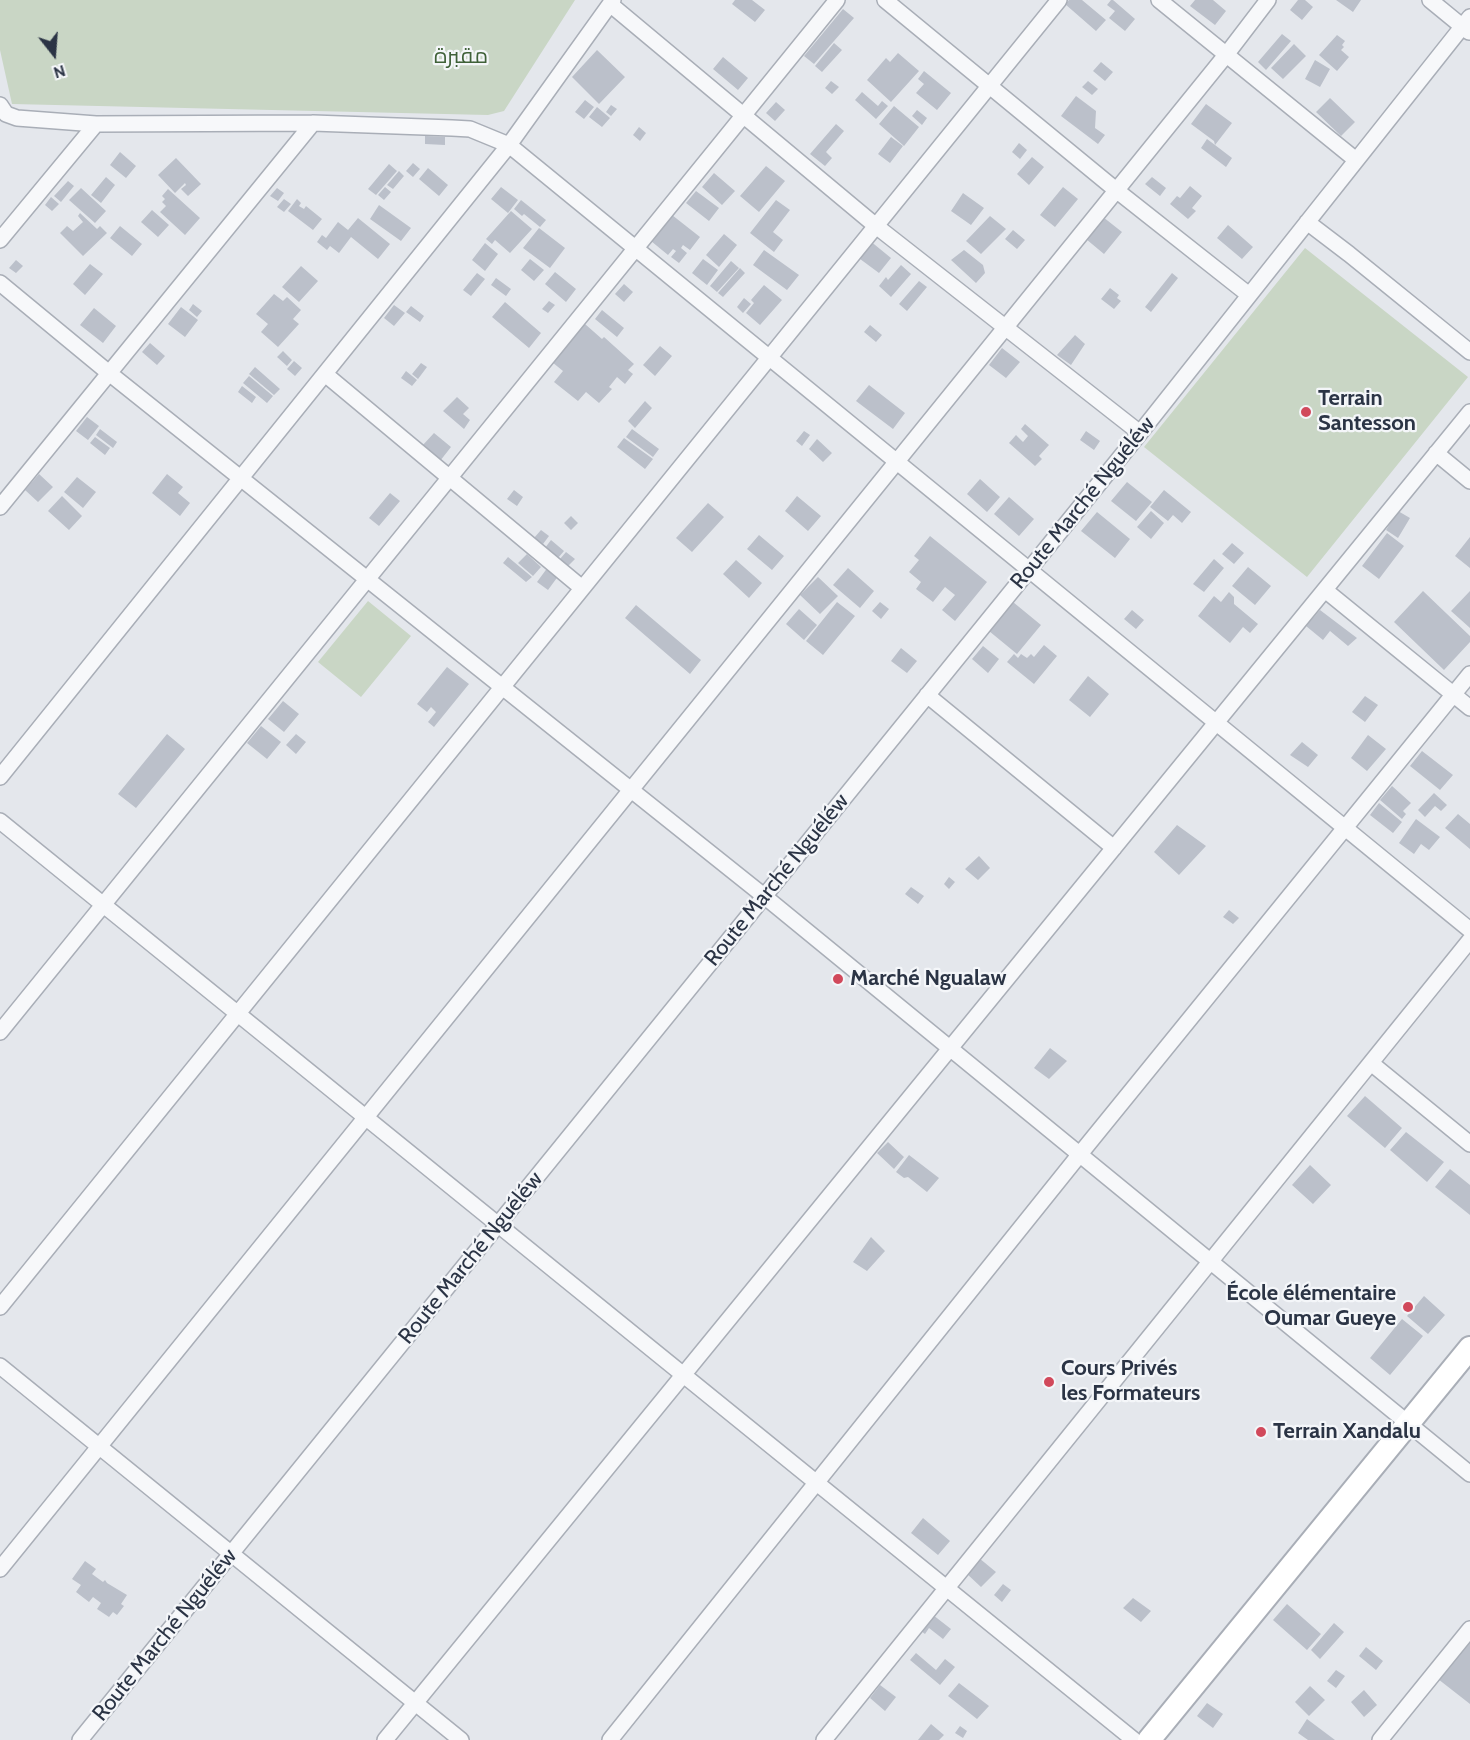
<!DOCTYPE html>
<meta charset="utf-8">
<style>
body{margin:0}
#map{position:relative;width:1470px;height:1740px;overflow:hidden;background:#e4e7ec;font-family:Cabin,sans-serif}
canvas{display:block}
.north{position:absolute;left:24px;top:24px;width:60px;height:60px;-webkit-text-stroke:4px #f4f6f9;paint-order:stroke;rotate:163deg;font-size:16px;font-weight:700;line-height:24px;text-align:center;color:#2b3445}
.north::after{content:'';display:block;margin:auto;width:21px;height:27px;background:#2b3445;clip-path:polygon(50% 0,100% 100%,50% 72%,0 100%)}
</style>
<div id="map">
<canvas width="1470" height="1740"></canvas>
<div class="north">N</div>
</div>
<script>
const ctx = document.querySelector('canvas').getContext('2d');
ctx.lineJoin = 'round';
function fillPath(path, color) {
  ctx.fillStyle = color;
  ctx.fill(path, 'evenodd');
}
function poly(rows) {
  const path = new Path2D();
  for (const r of rows) {
    path.moveTo(r[0], r[1]);
    for (let i = 2; i < r.length; i += 2) path.lineTo(r[i], r[i + 1]);
  }
  return path;
}
function strokePath(path, color, width, dash) {
  ctx.strokeStyle = color;
  ctx.lineWidth = width;
  ctx.lineCap = dash ? 'butt' : 'round';
  ctx.setLineDash(dash || []);
  ctx.stroke(path);
}
function drawText(font, color, halo, rows, align = 'center') {
  ctx.font = font + ' Cabin,Cairo,sans-serif';
  ctx.lineWidth = 4.5;
  ctx.setLineDash([]);
  ctx.textBaseline = 'middle';
  ctx.strokeStyle = halo;
  ctx.fillStyle = color;
  for (const [text, x, y, turn = 0] of rows) {
    ctx.save();
    ctx.translate(x, y);
    ctx.rotate((+turn || 0) * Math.PI / 180);
    ctx.textAlign = isNaN(turn) ? turn : align;
    if (halo) ctx.strokeText(text, 0, 0);
    ctx.fillText(text, 0, 0);
    ctx.restore();
  }
}
const green = poly([
 [0,0,575,0,504,111,488,115,12,104,0,50],
 [1305,248,1468,377,1307,577,1144,447],
 [368,601,411,636,361,697,318,662]
]);
const building = poly([
 [735,0,752,0,765,10,755,22,732,4],
 [1069,0,1082,0,1106,20,1096,31,1065,4],
 [1111,0,1113,0,1135,19,1125,31,1109,18,1115,11,1107,5],
 [1195,0,1213,0,1226,11,1215,25,1190,6],
 [1298,0,1305,0,1313,7,1302,20,1290,10],
 [1336,0,1361,0,1353,12],
 [843,9,854,18,814,64,804,56],
 [1282,34,1291,41,1266,70,1258,62],
 [1337,35,1345,41,1342,45,1344,47,1341,50,1349,57,1337,71,1319,55],
 [834,43,842,50,822,72,815,66],
 [1294,44,1306,56,1283,79,1271,68],
 [597,50,625,77,599,104,572,77],
 [898,53,919,71,891,102,867,80,886,58,890,62],
 [723,57,748,78,738,90,713,69],
 [1315,60,1330,69,1320,87,1305,79],
 [1101,62,1113,72,1105,81,1093,71],
 [924,71,951,93,937,110,916,93,924,84,918,79],
 [831,81,839,87,832,94,825,88],
 [1088,81,1098,89,1092,95,1082,87],
 [862,92,878,106,882,101,888,106,876,119,855,100],
 [1076,96,1096,111,1095,128,1105,135,1098,144,1061,116],
 [1330,98,1355,122,1341,136,1316,112],
 [585,100,594,107,584,119,575,112],
 [776,102,785,110,775,121,766,113],
 [1206,104,1232,123,1215,145,1232,158,1226,167,1201,148,1207,139,1215,145,1214,141,1191,124],
 [611,105,617,109,611,116,606,112],
 [894,106,919,127,904,146,879,124],
 [597,107,610,118,602,127,589,117],
 [917,110,927,118,922,125,912,116],
 [836,124,844,131,826,152,832,158,825,166,810,154],
 [639,127,646,133,640,141,633,135],
 [425,136,445,137,445,145,425,144],
 [891,137,903,146,890,163,878,154],
 [1019,143,1027,150,1020,159,1012,152],
 [120,152,136,166,126,178,110,165],
 [1032,157,1044,167,1029,185,1017,174],
 [176,158,201,184,188,196,181,189,186,185,185,183,175,193,158,175],
 [413,163,420,169,413,177,406,171],
 [389,164,397,171,376,195,368,189],
 [766,166,785,181,759,212,740,196],
 [428,168,448,185,439,196,419,179],
 [399,171,404,176,393,189,387,185],
 [714,173,735,191,722,205,702,187],
 [106,177,115,185,101,203,91,195],
 [1152,177,1166,188,1160,196,1145,184],
 [68,181,74,186,61,202,54,196],
 [1190,186,1202,196,1192,208,1196,211,1188,219,1170,204,1177,196,1180,198],
 [385,187,391,192,384,200,378,195],
 [501,187,518,200,508,213,491,199],
 [1063,187,1078,199,1055,227,1040,215],
 [81,188,106,211,95,223,69,200],
 [277,188,284,193,278,201,270,196],
 [168,189,200,218,185,235,160,212,166,206,162,202,165,199,162,196],
 [696,191,719,208,709,221,686,203],
 [963,193,984,208,971,225,951,211],
 [51,197,59,204,52,211,45,205],
 [284,199,291,204,284,212,277,207],
 [297,199,301,203,299,206,304,209,306,206,322,219,313,230,288,211],
 [521,200,546,220,540,227,524,214,522,216,514,209],
 [776,200,790,210,773,232,783,240,774,252,750,233],
 [379,205,411,228,401,241,370,219],
 [152,210,169,225,158,237,141,222],
 [511,211,532,229,510,253,495,240,492,244,486,239],
 [80,213,97,229,100,226,107,233,83,256,60,233,67,226,73,231,83,222,78,216],
 [672,215,700,237,690,250,683,245,681,248,687,253,679,263,671,257,676,251,673,249,668,255,651,241],
 [990,216,1006,229,981,254,966,241],
 [1103,217,1122,232,1104,254,1086,239],
 [358,218,390,244,378,259,351,237,339,253,330,246,327,250,317,242,322,235,326,238,338,222,348,230],
 [1228,225,1253,247,1242,259,1217,238],
 [120,226,142,244,132,256,110,238],
 [539,228,565,248,550,268,523,248],
 [1013,230,1025,240,1017,249,1005,239],
 [724,234,737,245,719,267,706,255],
 [869,240,891,258,879,273,856,256],
 [485,243,498,254,485,271,472,260],
 [764,250,799,275,787,290,753,265],
 [964,250,983,265,985,273,976,283,951,260],
 [530,259,544,270,534,281,521,270],
 [703,259,718,270,707,285,692,273],
 [16,260,23,266,16,273,9,268],
 [731,261,739,268,717,292,710,286],
 [90,264,103,274,85,295,73,284],
 [901,265,911,274,891,297,879,286,886,277,888,280],
 [301,266,318,281,299,302,282,287],
 [740,268,745,273,723,297,718,293],
 [555,272,576,289,566,302,545,284],
 [477,273,485,279,471,296,463,290],
 [1172,273,1178,278,1151,312,1145,307],
 [496,278,511,289,506,296,491,285],
 [919,281,927,287,907,311,899,304],
 [624,284,633,292,624,302,615,294],
 [764,285,782,300,760,325,746,313,754,303,751,300],
 [1110,288,1119,295,1117,298,1121,301,1114,309,1101,299],
 [274,294,283,301,287,297,301,310,293,319,299,324,278,347,261,332,268,324,256,314],
 [744,298,751,304,743,313,737,307],
 [549,301,555,305,548,313,542,309],
 [505,302,541,333,529,348,492,317],
 [193,304,202,311,197,317,189,310],
 [394,305,405,313,394,326,384,318],
 [411,306,424,316,420,322,406,312],
 [181,307,198,320,185,337,168,324],
 [94,308,116,326,103,343,80,325],
 [602,310,624,328,617,337,595,319],
 [585,324,602,339,604,337,634,364,628,370,633,374,625,384,617,377,609,387,612,389,599,403,586,392,578,401,554,382,563,371,552,362],
 [870,325,882,335,876,342,864,332],
 [1075,335,1085,344,1071,365,1057,355],
 [150,343,165,356,157,365,142,352],
 [660,346,672,356,655,376,643,365],
 [1002,348,1020,362,1006,378,989,365],
 [283,351,292,360,287,366,277,357],
 [294,361,302,368,295,376,287,369],
 [421,363,427,367,418,379,412,374],
 [255,367,280,389,274,395,249,374],
 [406,371,417,380,412,386,401,378],
 [249,376,273,396,267,403,243,383],
 [869,385,905,413,893,429,856,401],
 [242,386,256,397,252,403,238,392],
 [457,397,469,408,463,414,470,420,464,429,443,411],
 [645,401,652,408,635,428,628,421],
 [87,417,99,426,88,440,76,431],
 [1025,424,1049,445,1039,456,1042,459,1035,466,1009,443,1016,435,1023,442,1028,436,1021,429],
 [100,429,117,442,113,448,96,435],
 [632,429,659,449,653,457,626,437],
 [804,431,810,435,802,446,796,441],
 [1086,431,1100,441,1094,450,1080,440],
 [434,433,451,447,440,461,422,446],
 [95,437,110,448,105,455,90,443],
 [624,438,653,459,645,469,617,447],
 [817,439,832,453,823,462,809,449],
 [39,474,53,487,38,502,25,490],
 [167,474,183,487,178,493,190,503,180,516,152,493],
 [77,477,96,492,83,508,64,492],
 [980,479,1000,497,987,512,967,494],
 [1127,482,1152,502,1136,521,1111,501],
 [514,490,523,497,517,506,507,499],
 [1164,490,1191,512,1182,523,1173,515,1168,521,1150,507],
 [390,493,400,501,379,526,369,518],
 [62,496,82,516,69,530,48,511],
 [797,496,821,516,808,531,785,511],
 [1009,497,1034,519,1019,536,994,514],
 [708,503,724,517,692,552,676,538],
 [1151,511,1164,523,1151,539,1137,527],
 [1398,511,1410,518,1398,538,1386,530],
 [1097,512,1130,539,1115,558,1081,531],
 [571,516,578,523,571,530,564,523],
 [541,530,549,536,543,544,534,538],
 [1387,533,1404,546,1379,579,1362,566],
 [759,535,784,556,772,570,747,549],
 [930,536,987,582,955,621,942,610,955,595,945,587,933,602,916,589,921,582,909,572,919,560,914,556],
 [1470,537,1470,568,1455,556],
 [551,540,564,551,558,558,545,548],
 [1232,543,1244,553,1234,564,1222,554],
 [566,552,575,559,568,566,560,559],
 [527,554,541,567,533,576,518,563],
 [508,557,532,577,526,582,503,563],
 [1214,559,1224,568,1204,592,1193,584],
 [736,560,762,583,749,598,723,574],
 [548,567,559,575,548,590,537,582],
 [1248,567,1271,586,1255,605,1232,586],
 [848,568,874,591,860,608,833,585],
 [818,577,838,596,820,614,800,595],
 [1423,591,1470,636,1470,642,1444,670,1394,622],
 [1470,591,1470,628,1451,611],
 [1229,592,1234,597,1234,604,1258,624,1250,633,1243,627,1230,643,1198,616,1214,596,1221,602],
 [837,602,855,616,823,655,806,641],
 [880,602,889,609,881,619,872,611],
 [1013,602,1041,625,1017,654,989,631],
 [636,605,701,660,690,674,625,618],
 [799,609,817,625,804,640,786,624],
 [1132,610,1144,620,1136,629,1124,619],
 [1320,610,1357,638,1348,646,1330,631,1323,640,1306,626],
 [1044,645,1057,656,1034,684,1007,662,1014,654,1018,658,1021,654,1027,658,1031,654,1034,657],
 [983,646,999,659,988,673,972,659],
 [901,648,917,661,907,673,891,661],
 [447,667,469,684,434,727,428,722,436,712,431,707,427,712,417,704],
 [1088,676,1109,694,1090,717,1069,700],
 [1365,696,1378,705,1365,722,1352,712],
 [283,701,299,714,284,732,268,719],
 [261,726,281,742,267,759,247,743],
 [167,734,185,749,136,808,118,794],
 [296,734,306,742,296,754,286,745],
 [1368,735,1386,749,1367,771,1351,758],
 [1302,742,1318,755,1308,767,1290,755],
 [1422,751,1453,775,1440,790,1410,766],
 [1392,786,1411,803,1403,811,1406,814,1402,819,1380,800],
 [1434,793,1447,805,1441,811,1435,806,1425,817,1418,810],
 [1379,803,1402,822,1393,833,1370,815],
 [1458,814,1470,824,1470,849,1445,828],
 [1416,819,1440,837,1429,850,1421,844,1414,854,1399,843],
 [1177,825,1206,846,1179,875,1154,852],
 [979,856,990,868,978,880,965,869],
 [949,877,955,882,949,889,944,884],
 [911,887,924,896,918,904,905,894],
 [1229,910,1239,918,1233,924,1223,917],
 [1050,1048,1067,1061,1049,1079,1034,1068],
 [1365,1096,1402,1128,1385,1148,1347,1116],
 [1406,1132,1444,1162,1427,1182,1390,1150],
 [888,1142,904,1157,894,1169,877,1153],
 [909,1155,939,1178,927,1192,908,1177,904,1178,896,1172],
 [1310,1165,1331,1185,1313,1204,1292,1185],
 [1450,1169,1470,1185,1470,1215,1435,1187],
 [871,1237,885,1251,867,1271,853,1262],
 [1424,1296,1445,1315,1428,1334,1407,1316],
 [1402,1319,1423,1336,1390,1375,1370,1358],
 [923,1518,950,1541,938,1555,911,1533],
 [979,1558,996,1572,981,1587,966,1573],
 [85,1561,96,1569,92,1574,103,1582,105,1580,107,1583,127,1595,121,1604,124,1606,117,1615,113,1612,109,1617,97,1609,101,1603,93,1597,89,1602,76,1592,81,1585,72,1579],
 [1003,1584,1011,1590,1002,1602,994,1595],
 [1133,1598,1151,1611,1141,1622,1123,1608],
 [1287,1604,1321,1634,1307,1650,1273,1620],
 [933,1615,951,1629,943,1639,929,1628,925,1634,921,1631],
 [1334,1623,1344,1632,1320,1659,1311,1650],
 [1470,1639,1470,1704,1438,1679],
 [1366,1647,1383,1661,1376,1670,1359,1656],
 [916,1653,936,1670,945,1659,955,1667,940,1685,910,1660],
 [1336,1670,1345,1676,1336,1688,1327,1681],
 [959,1683,989,1706,977,1719,948,1696],
 [880,1685,896,1697,885,1711,870,1698],
 [1310,1686,1325,1700,1309,1716,1295,1702],
 [1364,1690,1377,1705,1364,1717,1351,1702],
 [1207,1703,1223,1714,1213,1728,1197,1716],
 [1307,1719,1335,1740,1308,1740,1298,1733],
 [931,1724,944,1735,939,1740,918,1740],
 [960,1726,967,1731,963,1738,955,1733]
]);
const street = poly([
 [885,0,1116,190,1249,295],
 [1159,0,1356,160],
 [1430,0,1469,32],
 [610,4,876,226,1140,433],
 [0,105,6,114,17,118,96,124,313,123,452,128,470,129,509,145,1470,930],
 [1307,222,1349,254,1470,352],
 [0,240,96,124],
 [0,283,109,373,764,896,1470,1474],
 [325,374,582,588],
 [1436,453,1470,481],
 [0,507,313,123],
 [1325,590,1470,708],
 [927,695,1114,848],
 [0,777,509,145,613,0],
 [0,821,1134,1740],
 [0,1032,837,0],
 [1371,1063,1470,1144],
 [0,1307,1059,0],
 [0,1366,461,1740],
 [0,1569,1226,55,1268,0],
 [80,1740,1140,433,1470,17],
 [385,1740,1470,412],
 [610,1740,1080,1154,1470,674],
 [824,1740,1470,940],
 [1380,1740,1470,1629]
]);
const secondary = poly([
 [1149,1740,1470,1348]
]);
const markers = [
 [1306,412,6,"#d1495b"],
 [838,979,6,"#d1495b"],
 [1408,1307,6,"#d1495b"],
 [1049,1382,6,"#d1495b"],
 [1261,1432,6,"#d1495b"]
];
const parkNames = [
 ["مقبرة",461,57]
];
const poiNames = [
 ["Terrain",1318,399],
 ["Santesson",1318,424],
 ["Marché Ngualaw",850,979],
 ["École élémentaire",1396,1294,"right"],
 ["Oumar Gueye",1396,1319,"right"],
 ["Cours Privés",1061,1369],
 ["les Formateurs",1061,1394],
 ["Terrain Xandalu",1273,1432]
];
const streetNames = [
 ["Route Marché Nguéléw",1083,503,-51],
 ["Route Marché Nguéléw",777,880,-51],
 ["Route Marché Nguéléw",471,1258,-51],
 ["Route Marché Nguéléw",165,1635,-51]
];
fillPath(green, '#c9d6c5');
fillPath(building, '#bbc0ca');
strokePath(street, '#a9aeb7', 18);
strokePath(secondary, '#a9aeb7', 26);
strokePath(street, '#f7f8fa', 15);
strokePath(secondary, '#fff', 22);
for (const [x, y, r, color] of markers) {
  const dot = new Path2D();
  dot.arc(x, y, r, 0, 2 * Math.PI);
  ctx.fillStyle = color;
  ctx.fill(dot);
  strokePath(dot, '#f4f6f9', 2);
}
drawText('22px', '#3f6138', '#f4f6f9', parkNames);
drawText('bold 22px', '#2b3445', '#f4f6f9', poiNames, 'left');
drawText('22px', '#2b3445', '#f4f6f9', streetNames);
</script>
